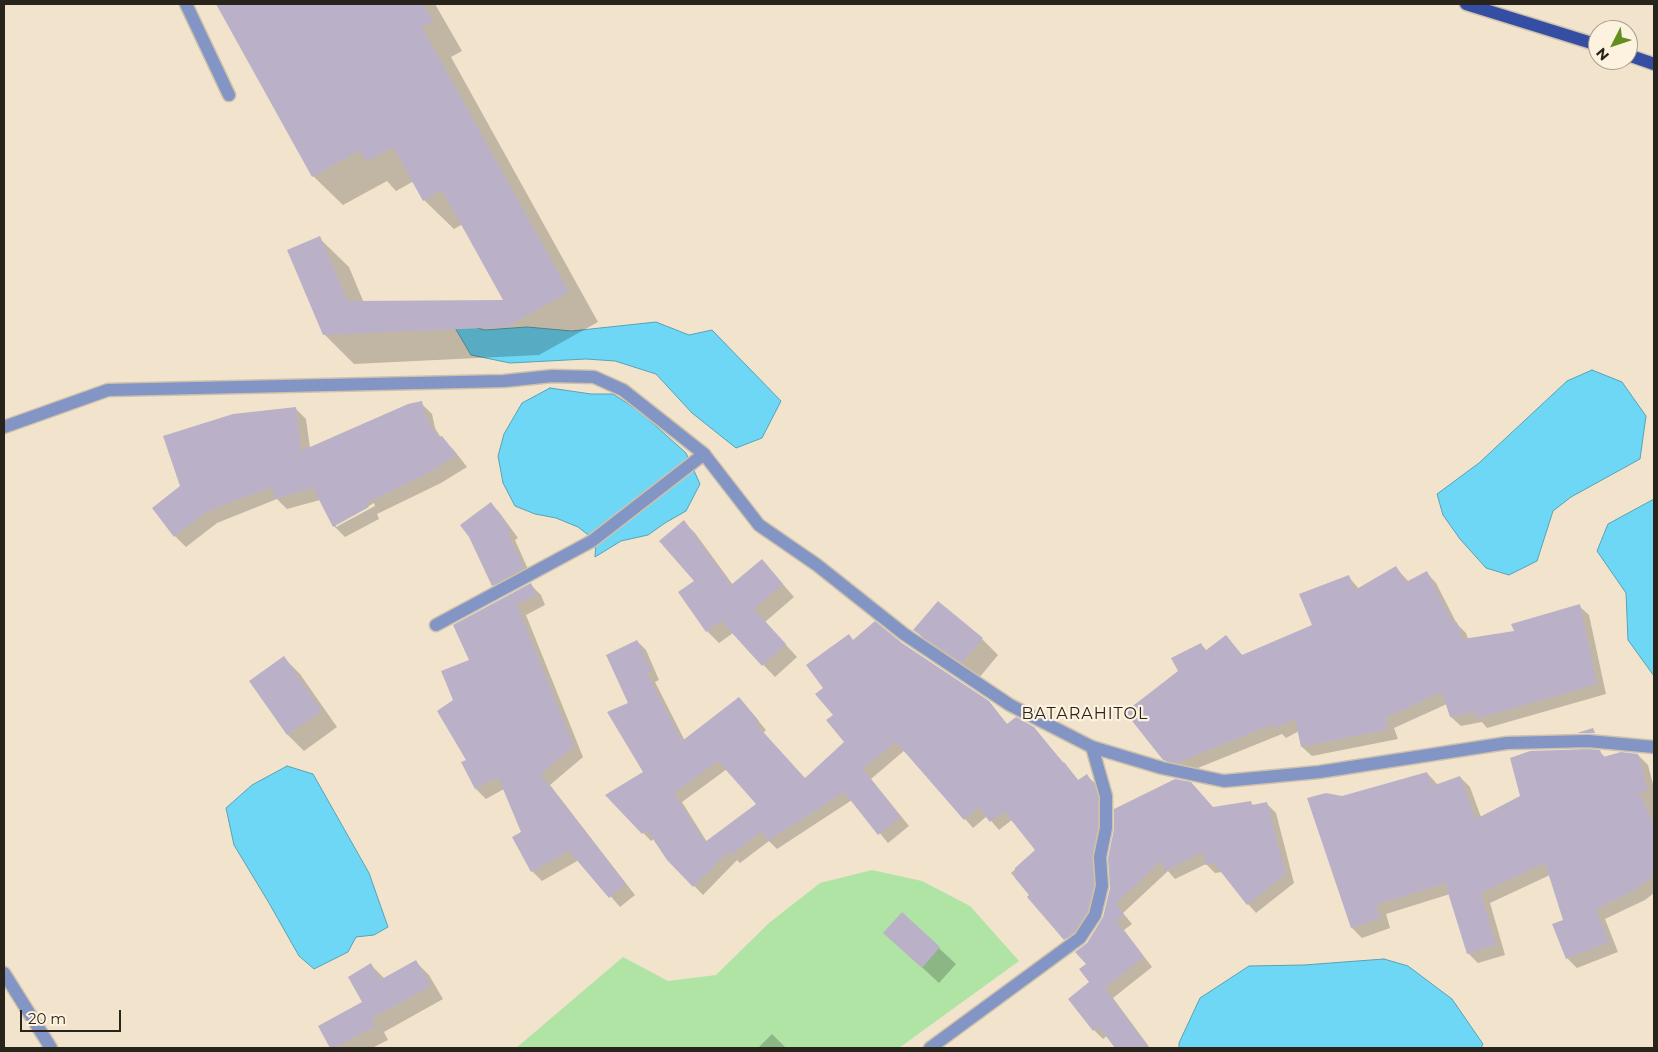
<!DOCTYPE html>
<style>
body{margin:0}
#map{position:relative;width:1658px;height:1052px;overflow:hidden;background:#f2e4cc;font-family:Montserrat,sans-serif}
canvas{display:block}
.frame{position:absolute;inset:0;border:5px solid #29241b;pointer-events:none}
.north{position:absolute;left:1588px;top:20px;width:50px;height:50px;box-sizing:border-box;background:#fdf2df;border:1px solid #a8a091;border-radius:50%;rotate:229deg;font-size:14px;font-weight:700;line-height:20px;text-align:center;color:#29241b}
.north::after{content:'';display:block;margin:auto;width:18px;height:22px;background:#628e20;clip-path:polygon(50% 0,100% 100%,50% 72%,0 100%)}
.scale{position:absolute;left:20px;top:1010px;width:101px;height:22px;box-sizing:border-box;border:2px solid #29241b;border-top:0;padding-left:6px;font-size:15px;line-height:18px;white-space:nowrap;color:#29241b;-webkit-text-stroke:4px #fdf2df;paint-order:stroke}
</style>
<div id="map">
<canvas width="1658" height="1052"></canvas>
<div class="frame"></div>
<div class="north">N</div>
<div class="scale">20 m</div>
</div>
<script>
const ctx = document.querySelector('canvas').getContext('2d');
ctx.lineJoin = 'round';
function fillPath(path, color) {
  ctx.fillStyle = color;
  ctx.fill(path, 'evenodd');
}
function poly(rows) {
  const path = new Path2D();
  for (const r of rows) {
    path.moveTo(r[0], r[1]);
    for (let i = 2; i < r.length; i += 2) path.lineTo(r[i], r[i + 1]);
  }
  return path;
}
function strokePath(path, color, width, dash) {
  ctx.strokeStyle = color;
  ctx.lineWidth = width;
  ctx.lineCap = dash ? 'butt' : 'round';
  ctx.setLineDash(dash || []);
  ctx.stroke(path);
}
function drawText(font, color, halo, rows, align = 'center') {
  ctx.font = font + ' Montserrat,sans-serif';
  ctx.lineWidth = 4.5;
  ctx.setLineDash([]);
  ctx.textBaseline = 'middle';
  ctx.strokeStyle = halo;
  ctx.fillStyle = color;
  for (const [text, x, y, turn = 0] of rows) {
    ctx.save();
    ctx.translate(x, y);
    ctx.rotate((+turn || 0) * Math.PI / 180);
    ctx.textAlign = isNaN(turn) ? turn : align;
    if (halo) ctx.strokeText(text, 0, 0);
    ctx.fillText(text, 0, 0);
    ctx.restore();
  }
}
const green = poly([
 [872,870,922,881,970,906,1019,961,899,1048,516,1048,623,957,668,981,716,975,769,923,820,883]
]);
const water = poly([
 [451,321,485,330,527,327,572,331,656,322,689,335,712,330,781,401,762,438,736,448,692,413,656,374,615,361,586,359,510,363,471,355,451,321],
 [1592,370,1622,382,1646,416,1640,459,1571,497,1553,511,1537,561,1509,575,1486,568,1460,539,1443,515,1437,494,1479,463,1567,381,1592,370],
 [550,388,591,394,613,394,639,411,686,453,700,484,686,511,665,523,648,535,621,541,595,557,596,541,578,527,556,518,535,514,515,506,503,483,498,456,504,434,522,403,550,388],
 [1654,499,1654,676,1628,640,1626,593,1597,551,1608,524,1654,499],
 [287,766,313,774,369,873,388,927,374,935,356,937,348,952,314,969,299,956,269,903,234,845,226,808,252,785,287,766],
 [1384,959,1408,966,1452,999,1483,1044,1481,1048,1179,1048,1179,1043,1200,998,1249,966,1304,965,1384,959]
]);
const shadow = poly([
 [217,4,435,4,462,51,451,57,598,322,539,355,354,364,324,334,319,238,349,267,364,303,505,301,463,224,454,229,424,200,414,181,396,191,387,181,343,205,313,176],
 [421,403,432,414,435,428,441,438,453,449,467,467,441,483,377,514,379,519,345,537,334,526,320,500,287,509,277,499,217,523,186,547,175,536,154,508,295,408,306,419,310,448],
 [374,503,375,506,336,527,336,524],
 [491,504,499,512,518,538,515,540,531,576,501,593,493,585],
 [684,522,695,533,733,585,762,560,794,597,765,622,797,657,775,677,733,633,719,643,707,631,680,592,696,581],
 [1396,568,1409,582,1427,573,1436,583,1457,624,1466,633,1468,639,1515,632,1579,606,1589,615,1606,694,1487,728,1482,722,1461,726,1451,717,1447,704,1394,728,1398,739,1312,756,1302,747,1299,731,1286,738,1282,734,1188,772,1174,769,1164,759,1179,672,1201,644,1207,651,1225,636,1243,656,1313,625,1348,576,1359,589],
 [531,585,541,595,545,605,526,615,583,757,550,785,635,895,620,907,579,860,542,881,532,871,522,832,504,789,486,799,476,789,463,763,468,760,455,701,471,661],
 [915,630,982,639,998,655,979,678,931,646],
 [637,641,646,650,659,680,655,682,685,741,739,698,766,730,763,733,805,779,846,742,824,688,854,641,901,644,988,702,1008,725,1034,728,1079,781,1087,776,1096,784,1103,797,1102,895,1074,947,1011,873,1037,850,1013,819,999,830,987,816,973,828,905,750,871,779,909,826,888,843,852,800,777,849,769,841,740,863,737,860,703,895,668,859,654,839,651,841,607,795,645,772,630,704],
 [727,769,757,804,707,842,682,802],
 [284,658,300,674,337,727,304,751,288,735,250,681],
 [1600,752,1606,758,1638,755,1648,765,1654,788,1654,893,1645,900,1605,919,1618,952,1577,968,1567,958,1564,921,1550,875,1490,903,1505,955,1478,963,1468,953,1450,894,1386,914,1390,928,1362,938,1352,928,1309,799,1342,798,1427,773,1438,785,1460,777,1470,787,1481,817,1522,796],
 [1251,803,1254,806,1267,804,1276,813,1294,883,1256,913,1248,904,1222,872,1215,873,1206,864,1175,879,1168,871,1123,913,1132,924,1124,930,1152,967,1113,998,1150,1048,1117,1048,1107,1036,1103,1039,1094,1030,1091,982,1087,965,1088,944,1104,917,1111,888,1214,809],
 [902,914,956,964,939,983,885,933],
 [416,962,429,975,443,999,384,1032,388,1040,372,1048,331,1048,320,1026,364,1002,371,965,385,979],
 [772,1034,786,1048,758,1048]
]);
const building = poly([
 [216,4,423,4,433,21,422,27,569,292,507,327,323,335,287,250,320,236,348,301,503,300,442,190,423,201,393,147,366,162,360,151,312,177],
 [422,401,425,415,438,437,442,436,457,455,430,472,367,503,369,507,333,527,313,488,275,499,271,487,206,512,174,537,152,508,180,486,163,436,233,414,296,407,301,451,408,404],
 [491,502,511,530,508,532,524,568,492,586,469,537,460,525],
 [684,520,731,585,762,559,783,584,754,609,786,644,762,666,721,621,706,632,678,592,694,581,659,541],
 [1396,566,1406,582,1427,571,1453,623,1457,622,1463,639,1514,631,1511,624,1580,604,1597,684,1476,719,1475,712,1450,717,1442,692,1385,718,1389,729,1301,747,1295,719,1275,729,1273,724,1177,763,1163,760,1125,712,1178,671,1171,658,1201,643,1205,651,1226,635,1242,655,1312,625,1299,594,1349,575,1355,590],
 [531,583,536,595,517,605,574,746,541,774,626,884,609,898,569,851,531,872,512,837,521,832,498,777,475,789,461,762,466,760,437,711,453,700,441,671,469,660,453,625],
 [938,601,983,638,962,663,913,630],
 [875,621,902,643,989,701,1007,724,1016,717,1034,727,1063,763,1064,762,1078,780,1087,774,1095,787,1098,797,1098,827,1092,856,1094,885,1087,912,1074,932,1064,940,1027,897,1029,895,1015,878,1015,868,1035,850,1004,811,990,822,978,807,964,820,896,742,863,769,901,817,878,835,844,792,768,841,762,831,731,855,728,852,693,887,667,860,647,830,642,834,605,795,643,772,607,712,628,703,606,655,637,640,652,671,647,673,682,741,739,697,759,721,755,723,805,778,844,742,826,720,833,715,815,694,823,688,806,665,849,634,853,640],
 [718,761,756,804,705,842,674,793],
 [284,656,322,711,287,735,249,681],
 [1593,728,1595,733,1577,733],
 [1588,749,1600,750,1603,757,1621,752,1638,754,1648,790,1639,792,1654,824,1654,876,1635,890,1596,909,1609,942,1566,959,1552,924,1563,920,1545,863,1481,893,1496,945,1467,954,1445,883,1376,905,1381,918,1351,928,1307,798,1326,793,1342,796,1427,772,1432,786,1460,776,1476,819,1520,796,1510,758,1530,751],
 [1175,779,1191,782,1213,807,1251,801,1252,805,1267,802,1286,874,1247,905,1214,863,1205,865,1203,852,1165,871,1161,861,1116,903,1124,915,1116,921,1144,957,1105,988,1149,1048,1115,1048,1099,1027,1093,1031,1068,999,1089,982,1079,969,1086,964,1075,952,1087,943,1103,917,1110,888,1108,858,1114,829,1114,809],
 [902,912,940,947,922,968,883,933],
 [416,960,431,986,372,1018,376,1026,334,1048,330,1048,318,1026,362,1002,348,977,371,963,380,980]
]);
const service = poly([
 [186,4,229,95]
]);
const minor = poly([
 [436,625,592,541,704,454],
 [4,973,51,1048],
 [930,1048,1080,938,1095,915,1102,886,1100,857,1106,828,1106,796,1092,747]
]);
const tertiary = poly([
 [4,427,108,390,504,381,552,376,594,377,623,390,704,454,759,525,817,565,904,634,1010,705,1092,747,1162,768,1224,781,1319,772,1507,743,1588,741,1654,747]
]);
const primary = poly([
 [1466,4,1598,45],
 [1628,55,1654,64]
]);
const quarterNames = [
 ["BATARAHITOL",1085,714]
];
fillPath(green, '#afe4a5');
fillPath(water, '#6dd7f5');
strokePath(water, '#59a1b4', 1);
fillPath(shadow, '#0003');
fillPath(building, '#bab1c8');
strokePath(service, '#cec1ac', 15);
strokePath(minor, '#cec1ac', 15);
strokePath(tertiary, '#cec1ac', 15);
strokePath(primary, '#cec1ac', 15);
strokePath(service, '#8295c5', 12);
strokePath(minor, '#8295c5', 12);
strokePath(tertiary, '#8295c5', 12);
strokePath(primary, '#344ea3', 12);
ctx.letterSpacing = '1px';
drawText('16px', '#29241b', '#fdf2df', quarterNames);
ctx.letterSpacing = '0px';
</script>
